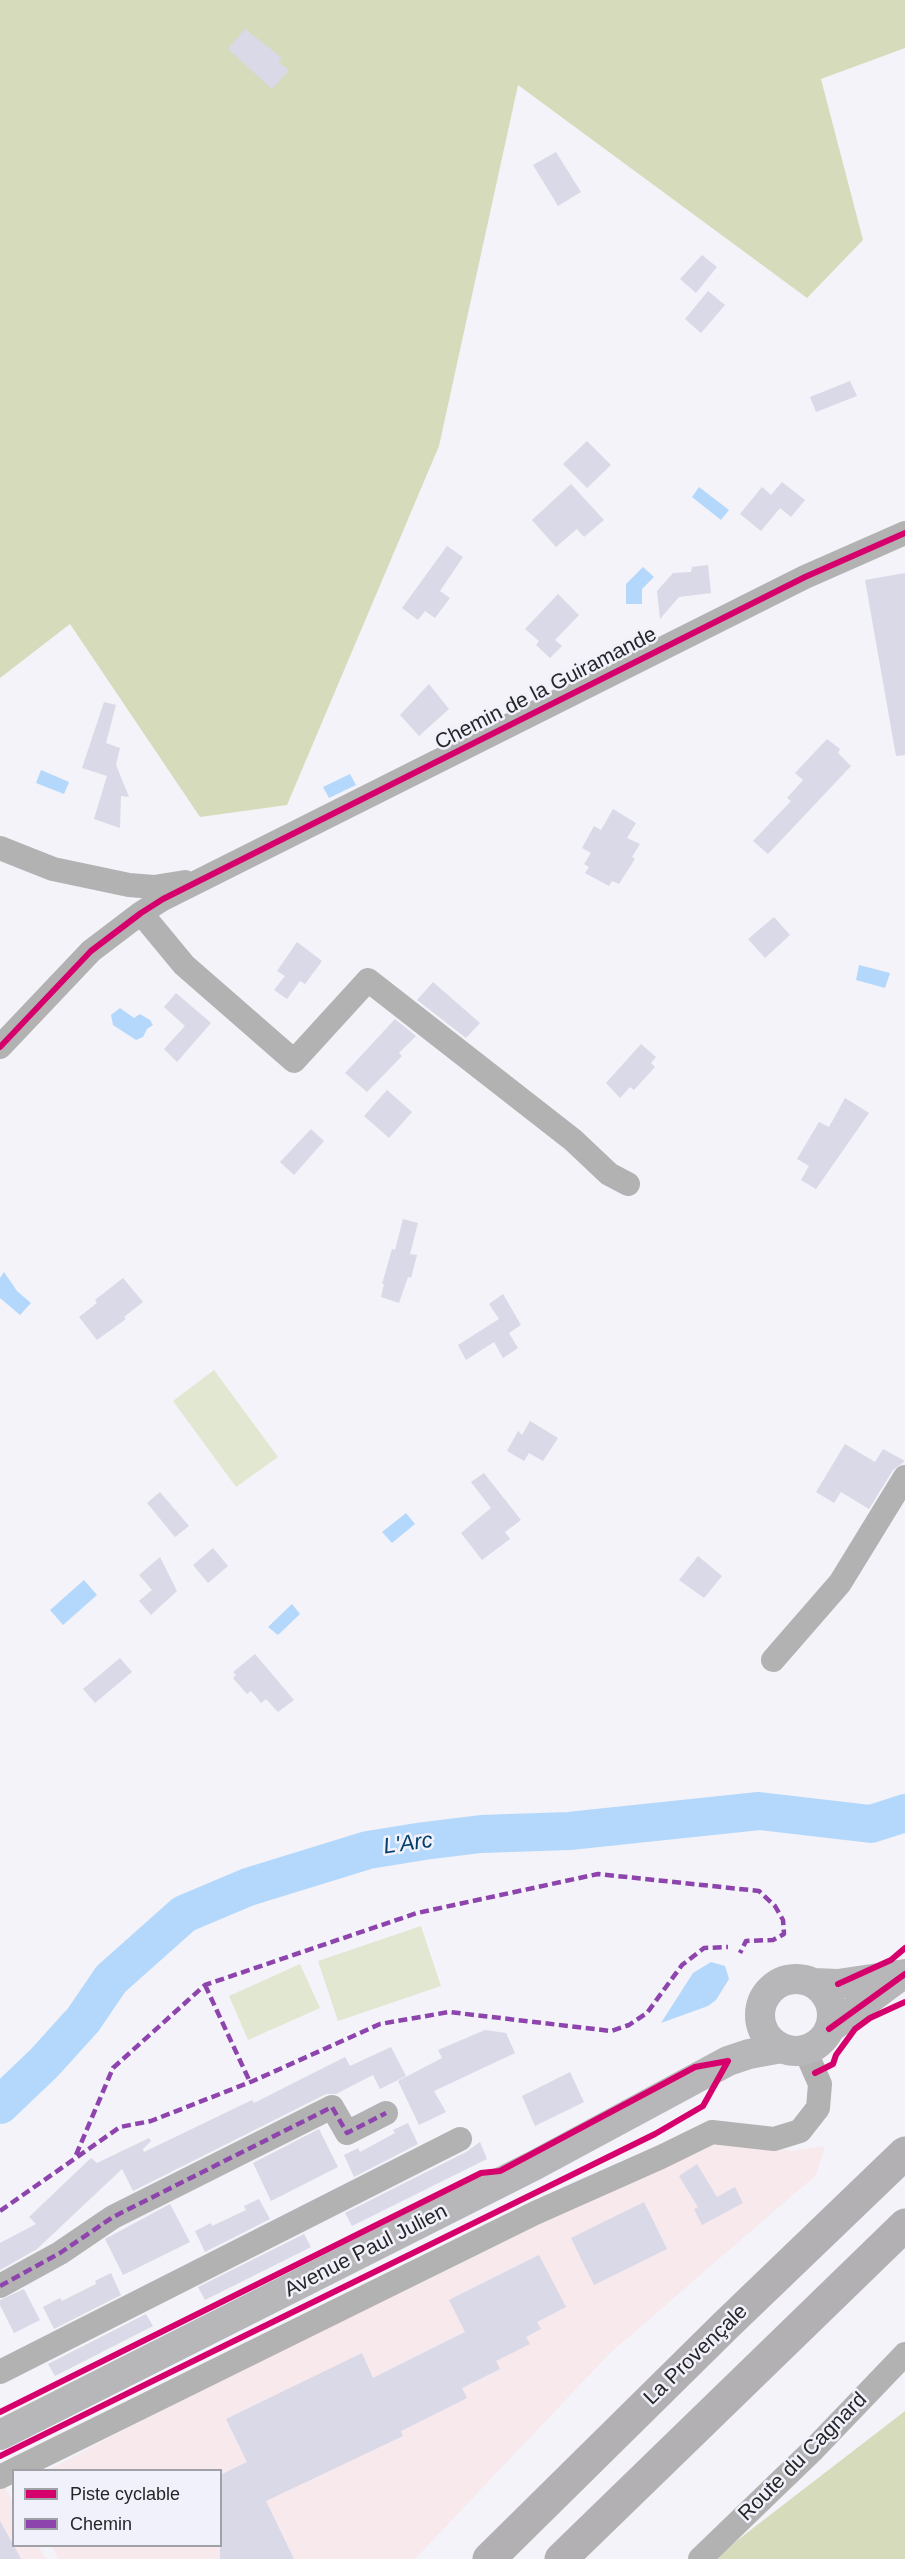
<!DOCTYPE html>
<meta charset="utf-8">
<style>
body{margin:0}
#map{position:relative;width:905px;height:2559px;overflow:hidden;background:#f3f3f9;font-family:Arial,sans-serif}
canvas{display:block}
.legend{position:absolute;left:12px;top:2469px;width:210px;height:78px;box-sizing:border-box;background:#f1f1fb;border:2px solid #a0a0a7;margin:0;padding:8px 10px;list-style:none;font-size:18px;color:#262629}
.legend li{display:flex;align-items:center;gap:12px;height:30px}
.legend b{width:30px;border:2px solid #a0a0a7}
</style>
<div id="map">
<canvas width="905" height="2559"></canvas>
<ul class="legend">
<li><b style="height:8px;background:#d6006c"></b>Piste cyclable</li>
<li><b style="height:8px;background:#8e44ad"></b>Chemin</li>
</ul>
</div>
<script>
const ctx = document.querySelector('canvas').getContext('2d');
ctx.lineJoin = 'round';
function fillPath(path, color) {
  ctx.fillStyle = color;
  ctx.fill(path, 'evenodd');
}
function poly(rows) {
  const path = new Path2D();
  for (const r of rows) {
    if (r.length === 3) {
      path.moveTo(r[0] + r[2], r[1]);
      path.arc(r[0], r[1], r[2], 0, 2 * Math.PI);
      continue;
    }
    path.moveTo(r[0], r[1]);
    for (let i = 2; i < r.length; i += 2) path.lineTo(r[i], r[i + 1]);
  }
  return path;
}
function strokePath(path, color, width, dash) {
  ctx.strokeStyle = color;
  ctx.lineWidth = width;
  ctx.lineCap = dash ? 'butt' : 'round';
  ctx.setLineDash(dash || []);
  ctx.stroke(path);
}
function drawText(font, color, halo, rows, align = 'center') {
  ctx.font = font + ' Arial,sans-serif';
  ctx.lineWidth = 5;
  ctx.setLineDash([]);
  ctx.textBaseline = 'middle';
  ctx.strokeStyle = halo;
  ctx.fillStyle = color;
  for (const [text, x, y, turn = 0] of rows) {
    ctx.save();
    ctx.translate(x, y);
    ctx.rotate((+turn || 0) * Math.PI / 180);
    ctx.textAlign = isNaN(turn) ? turn : align;
    if (halo) ctx.strokeText(text, 0, 0);
    ctx.fillText(text, 0, 0);
    ctx.restore();
  }
}
const commercial = poly([
 [724,2138,791,2151,825,2146,816,2175,610,2353,415,2559,59,2559,51,2546,220,2546,220,2470,48,2470,535,2213],
 [0,2478,13,2502,14,2546,38,2546,46,2559,0,2559]
]);
const green = poly([
 [214,1370,278,1457,236,1487,173,1401],
 [421,1926,441,1986,338,2021,318,1961],
 [300,1964,320,2008,248,2040,229,1996]
]);
const forest = poly([
 [0,0,905,0,905,48,821,79,863,240,807,298,518,85,439,446,287,805,200,817,70,624,0,678],
 [905,2411,905,2559,713,2559]
]);
const water = poly([
 [699,487,729,510,721,520,692,497],
 [643,567,654,577,642,589,642,604,626,604,626,584],
 [41,770,69,782,64,794,36,783],
 [350,774,356,785,329,798,323,787],
 [859,965,890,973,885,988,856,980],
 [120,1008,134,1018,140,1014,150,1020,153,1025,147,1029,143,1037,136,1040,113,1025,111,1015],
 [4,1272,17,1291,31,1303,20,1315,0,1298,0,1278],
 [406,1513,415,1524,392,1543,382,1532],
 [84,1580,97,1595,63,1625,50,1610],
 [292,1604,300,1614,278,1635,268,1627],
 [711,1962,725,1966,729,1979,716,2000,708,2006,661,2023,693,1973]
]);
const river = poly([
 [0,2105,44,2063,83,2020,111,1979,184,1914,248,1887,368,1850,424,1841,481,1834,569,1831,759,1811,871,1824,905,1813]
]);
const building = poly([
 [245,29,282,58,278,62,289,70,272,89,228,49],
 [556,152,581,192,558,206,533,165],
 [702,255,717,267,696,293,680,279],
 [708,291,725,305,701,333,685,319],
 [850,381,857,396,816,412,810,397],
 [587,441,611,465,587,488,563,464],
 [782,482,805,500,791,517,780,508,761,531,740,514,762,487,771,495],
 [571,484,604,520,584,537,577,529,556,547,532,520],
 [447,546,463,557,440,591,450,598,435,618,425,611,418,620,402,608],
 [708,565,711,593,679,597,660,619,657,591,673,573,691,572,692,567],
 [905,573,905,755,896,756,865,580],
 [558,594,579,615,555,640,562,646,550,658,536,645,539,641,525,629],
 [429,684,449,709,419,736,400,715],
 [104,702,116,705,106,743,120,748,116,765,129,797,121,796,120,828,94,819,107,776,82,768],
 [827,739,840,749,838,753,851,766,768,854,753,841,791,801,787,798,803,780,795,773],
 [613,809,636,823,627,838,640,844,632,857,635,859,619,884,612,881,609,886,585,873,589,867,584,864,591,853,582,848,594,826,601,830],
 [774,917,790,935,765,958,748,939],
 [297,942,322,961,305,984,300,981,287,999,274,990,285,976,277,971],
 [433,982,480,1023,466,1038,417,1000],
 [176,993,211,1023,177,1062,164,1049,185,1026,164,1007],
 [395,1019,416,1036,399,1053,402,1056,367,1092,345,1073],
 [641,1044,656,1057,651,1063,655,1067,634,1090,630,1087,620,1098,606,1083],
 [387,1090,412,1112,389,1138,364,1116],
 [845,1098,869,1113,816,1189,801,1180,809,1166,797,1159,819,1122,829,1127],
 [311,1129,324,1141,294,1175,280,1162],
 [403,1219,418,1223,410,1254,417,1255,411,1278,408,1277,399,1303,381,1297,384,1284,382,1284,392,1249,395,1250],
 [123,1278,143,1302,124,1317,126,1319,97,1340,79,1317,97,1303,95,1300],
 [503,1294,521,1325,509,1333,518,1348,503,1358,494,1342,466,1360,458,1345,499,1319,489,1304],
 [530,1421,558,1438,543,1461,529,1453,524,1461,507,1451,518,1431,522,1435],
 [845,1444,875,1462,883,1449,905,1461,893,1470,869,1509,841,1492,834,1503,816,1492],
 [484,1473,521,1520,505,1532,510,1539,482,1560,461,1533,491,1508,471,1482],
 [160,1492,189,1526,175,1537,147,1503],
 [213,1548,228,1566,208,1583,193,1565],
 [698,1556,722,1576,704,1598,679,1580],
 [160,1557,177,1591,151,1615,139,1601,152,1590,139,1575],
 [255,1654,294,1700,278,1712,266,1699,261,1703,251,1691,247,1694,233,1678,236,1675,233,1672],
 [120,1658,132,1672,95,1703,83,1689],
 [485,2030,506,2033,515,2053,434,2091,446,2112,419,2125,398,2081,442,2058,438,2050],
 [391,2047,406,2076,380,2089,373,2075,336,2094,326,2094,133,2191,122,2169,37,2249,0,2270,0,2243,36,2224,29,2217,91,2158,97,2163,149,2138,151,2141,143,2149,144,2152,252,2100,254,2103,345,2057,350,2066],
 [570,2072,584,2102,535,2126,522,2096],
 [408,2123,418,2144,354,2177,344,2155,358,2148,360,2152,395,2133,393,2130],
 [319,2129,338,2167,271,2201,253,2163],
 [480,2142,487,2159,352,2226,345,2213,466,2152],
 [697,2164,717,2197,735,2187,743,2203,702,2225,694,2209,698,2207,679,2176],
 [259,2199,270,2219,205,2252,195,2231,211,2223,212,2226,246,2210,244,2206],
 [644,2202,667,2249,594,2285,571,2238],
 [170,2204,190,2242,123,2275,105,2239],
 [304,2234,311,2247,205,2300,198,2287],
 [539,2255,566,2307,537,2322,541,2329,526,2337,530,2344,496,2361,500,2369,462,2388,467,2398,401,2431,403,2436,266,2501,294,2559,220,2559,220,2475,247,2462,226,2419,362,2353,373,2378,465,2332,449,2300],
 [111,2273,121,2295,54,2329,43,2307,60,2298,62,2301,96,2284,95,2281],
 [24,2289,40,2320,14,2333,0,2305,0,2300],
 [146,2314,153,2326,55,2376,48,2364],
 [0,2521,14,2546,21,2559,0,2559]
]);
const minor = poly([
 [0,848,53,869,129,885,154,887,185,882],
 [141,913,184,965,294,1061,368,980,573,1140,609,1174,628,1184],
 [0,1047,91,951,141,913,163,899,805,577,905,533],
 [773,1660,840,1583,905,1477],
 [0,2286,60,2253,113,2217,332,2107,347,2133,386,2113],
 [0,2372,460,2139],
 [0,2477,535,2213,661,2157,712,2132,774,2139,800,2131,818,2108,820,2084,805,2050],
 [700,2559,814,2449,905,2354]
]);
const major = poly([
 [796,2015,36],
 [814,1983,838,1984,905,1974],
 [829,2029,899,1977],
 [0,2435,535,2165,728,2061,749,2054,782,2048]
]);
const highway = poly([
 [489,2559,725,2326,905,2153],
 [561,2559,905,2225]
]);
const quiet = poly([
 [205,1985,250,2082],
 [76,2155,113,2068,205,1985,417,1913,598,1874,759,1891,775,1906,783,1920,784,1934,773,1940,746,1941,740,1953],
 [0,2211,120,2127,151,2121,253,2081,380,2024,449,2012,611,2031,629,2025,647,2013,682,1965,704,1948,728,1947],
 [0,2286,60,2253,113,2217,332,2107,347,2133,386,2113]
]);
const cycleway = poly([
 [0,1047,91,951,141,913,163,899,805,577,905,533],
 [838,1984,891,1960,905,1948],
 [829,2029,905,1974],
 [815,2073,833,2064,836,2055,855,2029,870,2018,905,2002],
 [0,2412,481,2173,500,2171,695,2067,728,2061],
 [0,2456,655,2134,703,2106,728,2061]
]);
const streetNames = [
 ["Chemin de la Guiramande",546,689,-27],
 ["Avenue Paul Julien",366,2251,-27],
 ["La Provençale",696,2355,-44],
 ["Route du Cagnard",803,2457,-45]
];
const waterNames = [
 ["L'Arc",408,1844,-8]
];
fillPath(commercial, '#f7e9ec');
fillPath(green, '#e2e7d2');
fillPath(forest, '#d6dcbb');
fillPath(water, '#b4d8fc');
strokePath(river, '#b4d8fc', 38);
fillPath(building, '#d9d9e7');
strokePath(minor, '#b3b2b3', 24);
strokePath(major, '#b7b6b8', 30);
strokePath(highway, '#b2b0b3', 33);
strokePath(quiet, '#8e44ad', 4.5, [9, 4.5]);
strokePath(cycleway, '#d6006c', 6);
drawText('21px', '#262629', '#f1f1fb', streetNames);
drawText('italic 22px', '#00406b', '#f1f1fb', waterNames);
</script>
